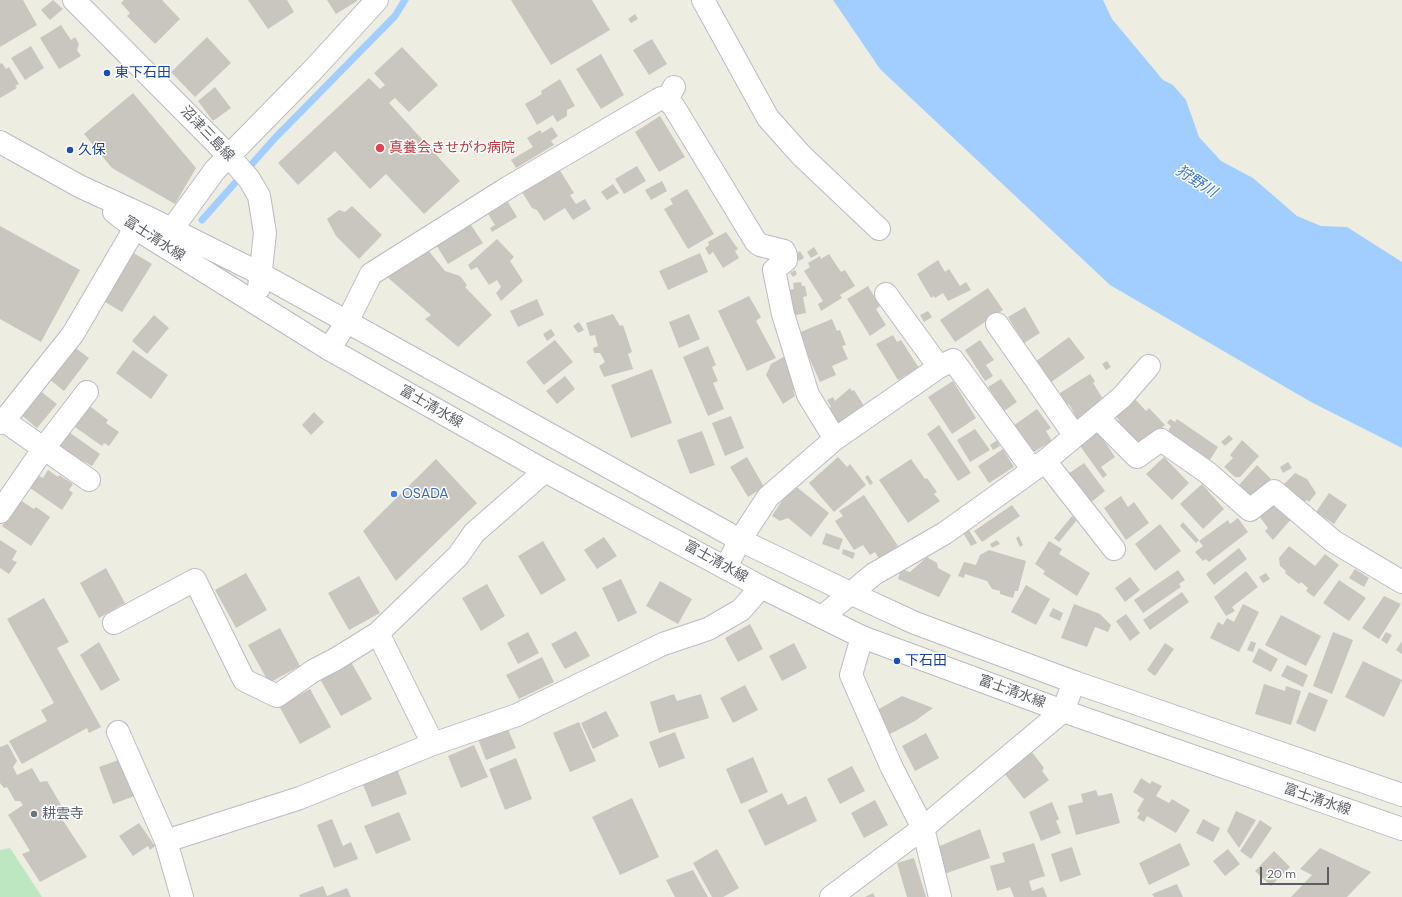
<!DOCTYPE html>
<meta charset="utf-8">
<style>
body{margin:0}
#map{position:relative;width:1402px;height:897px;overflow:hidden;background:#eeede2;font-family:"DM Sans",sans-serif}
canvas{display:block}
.scale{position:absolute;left:1260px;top:867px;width:69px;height:18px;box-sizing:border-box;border:2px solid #5a5e64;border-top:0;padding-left:5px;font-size:12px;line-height:14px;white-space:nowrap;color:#5a5e64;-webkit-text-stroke:3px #fff;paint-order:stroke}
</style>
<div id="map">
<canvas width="1402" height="897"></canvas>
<div class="scale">20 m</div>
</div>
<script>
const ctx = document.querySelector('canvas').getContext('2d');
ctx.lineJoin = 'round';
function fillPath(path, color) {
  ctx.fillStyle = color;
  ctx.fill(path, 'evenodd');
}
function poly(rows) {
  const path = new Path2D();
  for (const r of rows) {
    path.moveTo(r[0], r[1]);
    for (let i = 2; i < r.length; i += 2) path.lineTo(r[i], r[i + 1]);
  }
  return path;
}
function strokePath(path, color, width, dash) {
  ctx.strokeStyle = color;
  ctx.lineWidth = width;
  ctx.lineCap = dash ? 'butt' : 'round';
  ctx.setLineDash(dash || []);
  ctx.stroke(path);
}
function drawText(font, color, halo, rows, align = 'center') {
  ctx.font = font + ' "DM Sans","Noto Sans JP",sans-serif';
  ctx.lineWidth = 3;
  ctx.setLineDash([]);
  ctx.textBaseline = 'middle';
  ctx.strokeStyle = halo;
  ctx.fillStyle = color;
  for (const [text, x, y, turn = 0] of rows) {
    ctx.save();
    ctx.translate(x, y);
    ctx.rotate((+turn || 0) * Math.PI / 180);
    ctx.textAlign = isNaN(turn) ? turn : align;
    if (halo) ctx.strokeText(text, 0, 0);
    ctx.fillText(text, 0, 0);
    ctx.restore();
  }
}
const green = poly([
 [10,848,42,897,0,897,0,850]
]);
const water = poly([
 [833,0,1103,0,1112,19,1163,80,1173,85,1186,100,1199,137,1221,161,1253,178,1297,216,1321,226,1347,227,1402,262,1402,448,1311,402,1110,285,880,69]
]);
const stream = poly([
 [202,220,275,138,395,16,405,0]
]);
const building = poly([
 [0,0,23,0,37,25,0,47],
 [53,0,63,9,50,20,41,10],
 [124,0,162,0,180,19,155,44,127,16,130,13,121,3],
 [248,0,287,0,294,12,268,29],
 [327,0,357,0,357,1,336,14],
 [511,0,592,0,610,30,551,65],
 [635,14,638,19,631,23,628,19],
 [61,25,71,40,75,37,79,44,77,50,81,56,59,69,40,38],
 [207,37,231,63,195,97,171,72],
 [652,39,667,64,649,75,633,50],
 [31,46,44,68,25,80,11,58],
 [402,47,438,85,409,112,395,98,389,103,460,181,424,214,386,174,370,189,335,151,298,185,278,163,369,78,380,89,385,85,374,73],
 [601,54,624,95,601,109,576,69],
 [2,63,6,69,9,67,19,84,15,86,17,88,0,98,0,64],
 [560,79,575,106,567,110,567,116,557,122,553,115,537,125,525,104,542,94,541,91],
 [215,87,231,108,213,121,198,101],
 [133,93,196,168,175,204,112,168,84,134],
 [660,116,685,157,659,172,635,132],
 [552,127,558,136,551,141,554,145,516,168,511,160,533,147,527,138,540,130,542,133],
 [637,166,646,181,624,194,615,179],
 [559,169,574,193,570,195,576,204,585,199,591,209,573,220,565,208,544,221,537,210,532,208,522,192],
 [662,181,667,191,651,200,645,190],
 [613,184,619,193,607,200,601,192],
 [687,189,714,234,688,249,664,209,673,204,670,199],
 [508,202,517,217,492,232,490,228,495,225,488,214],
 [352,206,382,235,359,259,336,236,327,219,339,210,345,212],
 [471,225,483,243,448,264,435,243,449,235,450,237],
 [0,226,80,270,41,342,0,319],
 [726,232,738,249,735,251,739,258,723,268,713,252,709,255,705,248,709,245,708,242],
 [497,239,514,257,510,261,523,281,501,301,496,293,501,287,497,280,489,285,477,267,471,270,468,265],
 [814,247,818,254,811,258,807,252],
 [428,250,445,271,460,276,467,285,465,287,492,315,458,347,425,319,431,315,386,276],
 [800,251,804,258,799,261,795,254],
 [132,252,152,264,122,312,102,300],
 [700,253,708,272,668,290,659,271],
 [829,254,841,272,845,270,855,286,840,295,842,298,821,311,818,304,823,301,804,271,810,267,808,263,820,256,821,259],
 [938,260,945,272,949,269,960,286,966,282,971,290,948,301,943,293,935,298,934,296,931,298,917,274],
 [795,270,797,274,793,277,790,273],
 [801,282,802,286,805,286,807,296,803,297,806,313,791,316,783,291,794,289,793,283],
 [868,286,880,306,876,309,886,325,870,336,847,299],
 [988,288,1003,310,955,342,940,320],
 [749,296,761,317,756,321,776,358,747,371,718,311],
 [537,299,544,315,518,327,510,311],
 [1025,307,1040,333,1024,343,1008,317],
 [928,311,932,317,924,322,920,315],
 [613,314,620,326,623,325,632,352,628,354,633,369,604,377,599,366,605,362,600,353,594,353,593,348,598,346,595,335,590,336,586,323],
 [689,314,700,339,679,348,669,322],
 [154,315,169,328,147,354,132,341],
 [832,319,837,331,840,330,846,345,842,346,848,359,832,366,836,375,820,382,798,333],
 [579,322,584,330,578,333,573,326],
 [551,329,555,335,547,341,543,334],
 [893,335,897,342,901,340,919,368,898,380,876,344],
 [1069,337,1085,358,1050,383,1035,362],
 [555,340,573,362,544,385,526,362],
 [980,340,994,360,986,365,993,376,985,381,965,350],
 [73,346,89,358,64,391,49,379],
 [708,346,716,365,712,367,718,381,713,383,724,409,708,416,683,357],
 [133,350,168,375,151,399,116,373],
 [785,356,796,388,793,390,795,396,783,404,766,375,771,364],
 [1107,361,1111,367,1106,370,1102,364],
 [652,369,672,423,631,438,611,385],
 [1090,374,1095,381,1093,383,1105,402,1076,420,1072,415,1074,413,1069,404,1067,405,1060,393],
 [565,376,575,389,557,404,546,391],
 [1001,379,1017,402,1004,411,988,387],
 [953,381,976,418,952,434,928,397],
 [850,388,852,391,854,390,866,409,839,426,828,409,831,407,827,400,833,397,835,401],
 [39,390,57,404,37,428,20,414],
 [1134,398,1146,411,1149,408,1165,425,1137,451,1114,425,1119,420,1115,416],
 [87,404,108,420,106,423,119,432,109,446,104,443,102,446,72,425],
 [1037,409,1051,428,1046,431,1052,441,1032,453,1013,426],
 [314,412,324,422,311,435,302,425],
 [731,416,744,448,725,456,712,423],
 [1170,419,1175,422,1177,419,1218,447,1210,460,1168,431,1171,426,1167,423],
 [939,425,971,473,958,481,927,434],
 [975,429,990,450,970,462,957,440],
 [1097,430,1115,457,1101,467,1107,475,1103,478,1078,443],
 [702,431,715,465,690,474,677,440],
 [69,432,100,454,92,466,83,461,81,464,59,447],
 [1229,435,1233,439,1225,446,1221,442],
 [997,440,1000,446,993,450,990,445],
 [1242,440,1259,456,1240,477,1235,477,1224,467,1233,458,1230,455],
 [1003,449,1014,467,989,483,978,466],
 [747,457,764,487,748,497,730,467],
 [838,457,847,467,850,464,866,485,834,512,809,483],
 [1164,457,1189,483,1172,500,1146,474],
 [436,459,477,503,396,581,363,531],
 [911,459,925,479,927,478,937,492,934,494,940,501,908,523,879,480],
 [1288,462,1292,468,1283,473,1280,467],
 [1084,463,1105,491,1090,503,1068,474],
 [1257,465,1271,479,1264,488,1249,496,1238,486],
 [48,470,58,477,59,475,73,484,69,490,73,493,62,510,30,488,39,476,43,478],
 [1295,473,1307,479,1316,493,1309,502,1307,500,1302,504,1282,486],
 [868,475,873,483,870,485,865,477],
 [793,484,829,513,811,537,788,518,780,521,772,516],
 [1202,484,1224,509,1203,529,1180,504],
 [1329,493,1347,505,1334,524,1316,512],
 [864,495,898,546,879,559,875,552,870,555,863,545,854,550,835,521,843,516,839,511],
 [1121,496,1128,507,1134,502,1149,523,1126,540,1104,508],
 [20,500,34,509,36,507,50,517,31,546,2,526],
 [1277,500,1292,518,1273,540,1265,531,1268,528,1257,513],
 [1012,505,1020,516,982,542,974,531],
 [1072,516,1077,520,1059,542,1054,538],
 [1238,518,1248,532,1209,562,1206,559,1203,561,1195,552,1203,546,1199,541,1228,520,1230,524],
 [1183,522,1199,540,1196,543,1180,526],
 [1160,524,1181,551,1155,571,1135,544],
 [969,530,977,543,971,546,963,533],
 [826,533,843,539,839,550,822,544],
 [1019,536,1023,545,1020,547,1016,538],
 [604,537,617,556,597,569,584,550],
 [0,540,17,551,12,560,17,562,9,574,0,568],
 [997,540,1000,544,992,548,990,544],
 [543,541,566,580,541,595,518,556],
 [1049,541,1062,549,1059,554,1090,573,1077,596,1043,574,1045,571,1035,564],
 [1289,546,1315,566,1325,554,1339,565,1314,597,1306,591,1308,588,1301,582,1299,584,1285,573,1286,571,1280,566,1279,558],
 [1239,548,1247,559,1214,585,1206,574],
 [843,549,855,553,853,559,842,554],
 [989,550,1026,561,1018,591,1015,591,1013,598,1000,594,1000,591,992,589,987,581,965,574,964,578,958,576,964,562,976,565,980,555],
 [927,557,937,563,938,568,951,575,939,597,898,579,901,569,910,572],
 [106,568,125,603,99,618,80,583],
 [1355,569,1369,578,1364,587,1349,578],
 [1178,570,1185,580,1179,584,1181,587,1143,613,1134,600],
 [1246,571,1258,587,1232,607,1235,611,1226,616,1214,597],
 [246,573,267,610,236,628,215,590],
 [1266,573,1270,579,1263,583,1259,577],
 [359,576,380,613,349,630,328,593],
 [1130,577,1140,590,1125,602,1115,588],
 [621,579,637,613,618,622,602,588],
 [1339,580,1366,598,1349,621,1323,603],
 [660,581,692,599,678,624,646,606],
 [487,584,505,616,481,631,462,598],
 [1026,585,1050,599,1036,625,1011,612],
 [1182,592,1189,602,1150,630,1143,620],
 [1384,596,1401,604,1379,639,1362,628],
 [44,598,69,642,57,648,101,727,89,733,87,728,22,764,9,741,47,721,41,710,54,703,7,619],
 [1074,604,1100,614,1111,625,1108,632,1095,627,1087,647,1061,638],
 [1243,604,1259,612,1239,652,1210,638,1218,622,1223,625,1227,618,1234,622],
 [1053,608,1063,613,1060,621,1049,616],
 [1126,614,1140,633,1130,641,1116,621],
 [1281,615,1321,636,1306,666,1265,645],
 [750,624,763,649,738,662,725,638],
 [280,628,300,666,269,683,248,645],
 [576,631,590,656,565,669,551,644],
 [528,632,539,653,518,664,507,643],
 [1333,632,1353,640,1332,694,1313,686],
 [1386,632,1392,635,1387,644,1381,640],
 [1251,641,1256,643,1253,652,1247,650],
 [1402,641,1402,654,1396,650],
 [99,642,120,680,101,691,80,655],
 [794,643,807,668,782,681,769,656],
 [1165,643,1174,649,1155,676,1147,670],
 [1259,648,1278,659,1271,672,1252,662],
 [542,657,554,682,519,699,506,675],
 [1363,661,1402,680,1384,717,1345,697],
 [351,662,372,699,341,716,320,679],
 [1287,665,1308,675,1303,687,1281,676],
 [1264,684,1285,691,1286,686,1301,691,1291,725,1255,714],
 [745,685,758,710,733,723,720,698],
 [310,689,331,727,300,744,279,706],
 [1309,692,1328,700,1315,732,1296,723],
 [674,694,677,701,701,694,709,718,659,733,650,702],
 [902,696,933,708,915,721,890,734,877,710],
 [606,711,619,736,593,749,581,723],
 [579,722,596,761,570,772,553,733],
 [507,727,516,748,486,760,478,739],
 [675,732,685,758,659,768,649,742],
 [926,733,939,758,915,771,902,746],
 [8,744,17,761,13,767,17,775,32,768,40,782,47,781,64,810,58,813,87,857,40,882,22,854,30,851,8,815,23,805,20,801,15,801,7,787,4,788,0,783,0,747],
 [474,745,488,777,461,788,448,756],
 [1032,752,1044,768,1042,771,1049,780,1024,799,1004,773],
 [753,757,768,792,741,804,726,769],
 [124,758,137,795,113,804,99,767],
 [516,758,532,799,505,810,489,769],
 [852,766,865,791,840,804,827,779],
 [397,769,407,794,372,807,362,782],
 [1141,778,1150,784,1152,781,1162,786,1156,796,1169,803,1172,799,1190,810,1176,833,1147,816,1144,822,1137,818,1140,813,1137,811,1144,799,1133,792],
 [1096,790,1098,796,1112,793,1120,823,1076,835,1068,806,1083,802,1081,794],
 [782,793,788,805,806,796,817,821,765,846,748,810],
 [632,798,659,857,620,875,592,817],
 [875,800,888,825,864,838,851,813],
 [1052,802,1059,819,1056,821,1061,833,1041,841,1029,812],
 [1236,811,1256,820,1239,848,1227,831],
 [399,812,411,840,376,854,364,826],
 [332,819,343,846,351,842,358,859,334,868,317,825],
 [1203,819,1220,828,1213,842,1196,833],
 [1260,820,1272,828,1251,859,1240,851],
 [139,823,155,846,150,850,148,846,133,856,119,836],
 [980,829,990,858,944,874,935,848],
 [1034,843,1045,876,1029,881,1032,891,1043,887,1047,897,1014,897,1010,887,997,891,990,866,1005,862,1002,853],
 [1180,843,1190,865,1149,885,1139,863],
 [1072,847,1081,875,1060,882,1051,854],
 [1320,848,1371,872,1347,897,1291,897,1312,875,1300,869],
 [717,849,739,888,723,897,712,897,693,863],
 [1228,849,1240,864,1225,876,1213,861],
 [1274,851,1290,867,1271,886,1255,871],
 [914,858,926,897,907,897,897,863],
 [693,870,708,897,675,897,666,880],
 [1177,884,1183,897,1154,897,1152,894],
 [323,886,327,896,347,888,351,897,300,897,299,895],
 [873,893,875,897,865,897]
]);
const minor = poly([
 [703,0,768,118,801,155,879,229],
 [667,99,674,107,756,242,760,245,784,251,786,255,786,260,774,270,783,314,808,395,835,439],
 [172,229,215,170,312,71,377,0],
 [886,294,939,367,953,360,1033,470,1045,461,1114,549],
 [997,324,1075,436],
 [329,349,347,322,371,274,509,187,661,98,667,99,674,87],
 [1098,418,1137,457,1161,440,1208,473,1250,510,1274,491,1333,541,1402,582],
 [3,420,89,480],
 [0,423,6,418,73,334,135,228],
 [1045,461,1122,397,1149,366],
 [0,512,44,448,87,392],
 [726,567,740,540,768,497,835,439,939,367],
 [822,617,874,574,945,533,1033,470],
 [114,623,195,580,244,680,277,696,313,671,336,659,378,633,458,556,474,533,545,471],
 [378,633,433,744],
 [862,637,851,675,892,768,923,828,940,897],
 [118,732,166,841,182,897],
 [166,841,300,798,433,744,517,715,663,644,708,629,741,610,761,587]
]);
const tertiary = poly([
 [831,897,923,828,1063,711,1074,682]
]);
const secondary = poly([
 [74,0,229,156,249,179,259,196,265,233,259,288],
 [0,142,81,187,147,217,261,274,740,540,850,593,915,623,1074,682,1402,795],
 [114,212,135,228,329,349,545,471,761,587,862,637,1063,711,1402,829]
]);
const markers = [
 [107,73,4,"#1a4fb4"],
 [380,148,5,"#e0444e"],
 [70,150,4,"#1a4fb4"],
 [394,494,4,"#3f7fe0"],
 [897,661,4,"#1a4fb4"],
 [34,814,4,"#6b7280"]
];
const transitNames = [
 ["東下石田",115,73],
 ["久保",78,150],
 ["下石田",905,661]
];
const streetNames = [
 ["沼津三島線",207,134,46],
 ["富士清水線",154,239,33],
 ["富士清水線",431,407,30],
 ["富士清水線",716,562,29],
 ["富士清水線",1012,692,20],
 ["富士清水線",1317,800,19]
];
const healthNames = [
 ["真養会きせがわ病院",389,148]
];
const shopNames = [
 ["OSADA",402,494]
];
const worshipNames = [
 ["耕雲寺",42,814]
];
const waterNames = [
 ["狩野川",1196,182,33]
];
fillPath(green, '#bde7c1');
fillPath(water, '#a1ceff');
strokePath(stream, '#a1ceff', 7);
fillPath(building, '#c9c6bf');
strokePath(minor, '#babcc2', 24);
strokePath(tertiary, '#babcc2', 24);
strokePath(secondary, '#b8bbc1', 24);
strokePath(minor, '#fff', 22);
strokePath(tertiary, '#fff', 22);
strokePath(secondary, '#fff', 22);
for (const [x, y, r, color] of markers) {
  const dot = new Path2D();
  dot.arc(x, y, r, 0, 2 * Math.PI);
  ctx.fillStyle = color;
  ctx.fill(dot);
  strokePath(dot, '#fff', 1.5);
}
drawText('14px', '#164399', '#fff', transitNames, 'left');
drawText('14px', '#5a5e64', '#fff', streetNames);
drawText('14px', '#be3a42', '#fff', healthNames, 'left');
drawText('14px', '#366cbe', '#fff', shopNames, 'left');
drawText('14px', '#5b616d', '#fff', worshipNames, 'left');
drawText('italic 15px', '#3e76c9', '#fff', waterNames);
</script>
